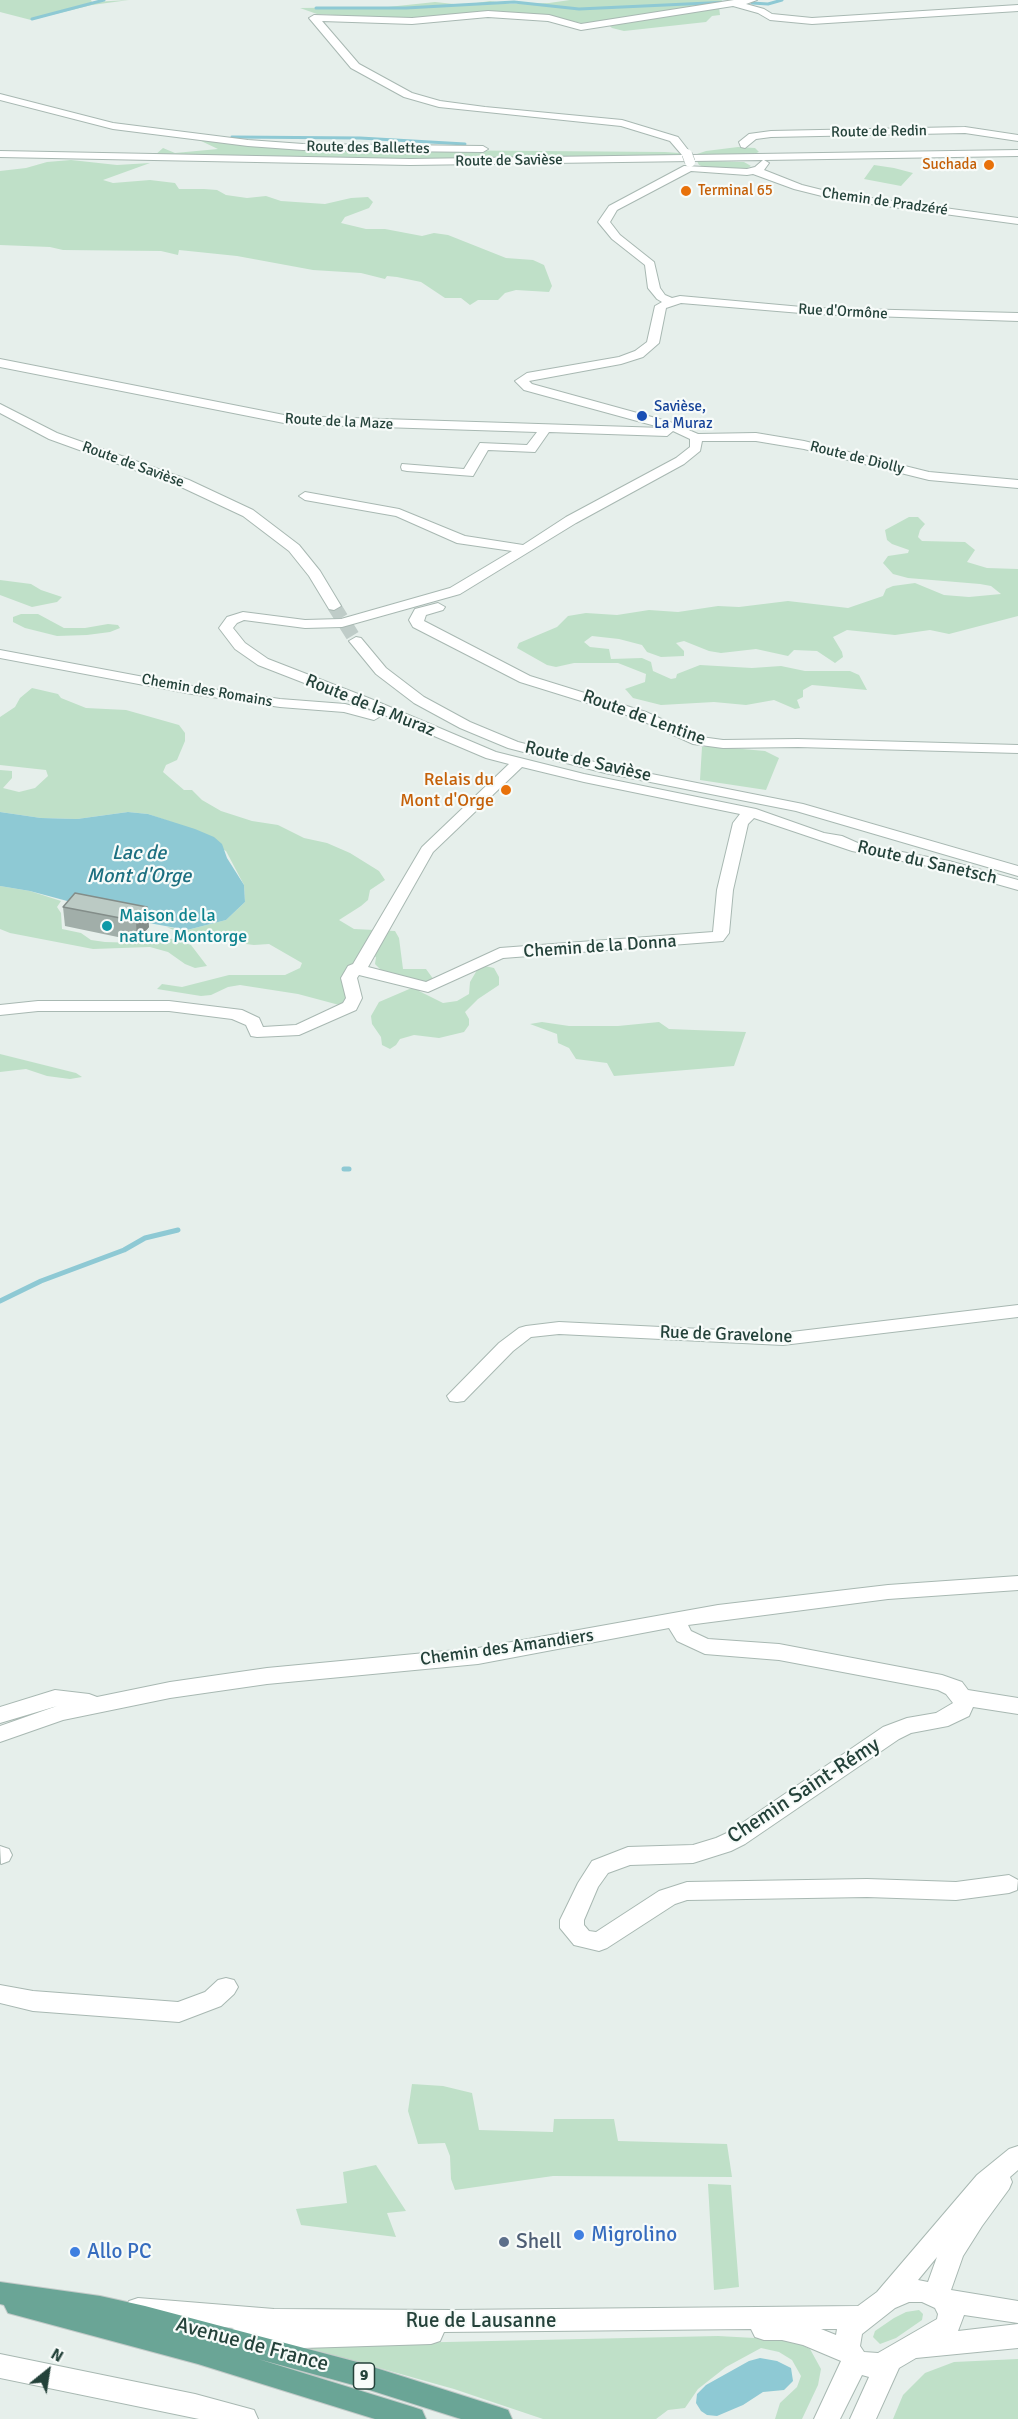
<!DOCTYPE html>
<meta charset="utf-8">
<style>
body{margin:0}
#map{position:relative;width:1018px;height:2419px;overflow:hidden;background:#e6efeb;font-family:Signika,sans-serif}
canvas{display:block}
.north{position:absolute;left:18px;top:2341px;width:60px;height:60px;-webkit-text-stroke:4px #f7fbf9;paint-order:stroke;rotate:30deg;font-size:16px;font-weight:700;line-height:24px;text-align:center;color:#24423a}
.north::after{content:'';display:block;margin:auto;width:21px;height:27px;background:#24423a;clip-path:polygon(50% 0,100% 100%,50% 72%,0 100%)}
</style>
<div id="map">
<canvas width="1018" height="2419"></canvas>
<div class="north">N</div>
</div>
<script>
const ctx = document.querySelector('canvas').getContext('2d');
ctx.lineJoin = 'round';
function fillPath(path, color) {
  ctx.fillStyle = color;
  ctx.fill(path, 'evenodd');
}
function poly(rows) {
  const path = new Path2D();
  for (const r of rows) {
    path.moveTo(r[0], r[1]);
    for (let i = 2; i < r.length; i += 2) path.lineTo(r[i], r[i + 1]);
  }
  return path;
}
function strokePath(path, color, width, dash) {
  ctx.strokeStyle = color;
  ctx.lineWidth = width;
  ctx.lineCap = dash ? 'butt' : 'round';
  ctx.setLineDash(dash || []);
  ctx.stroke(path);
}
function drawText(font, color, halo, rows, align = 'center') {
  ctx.font = font + ' Signika,sans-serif';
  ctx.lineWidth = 4.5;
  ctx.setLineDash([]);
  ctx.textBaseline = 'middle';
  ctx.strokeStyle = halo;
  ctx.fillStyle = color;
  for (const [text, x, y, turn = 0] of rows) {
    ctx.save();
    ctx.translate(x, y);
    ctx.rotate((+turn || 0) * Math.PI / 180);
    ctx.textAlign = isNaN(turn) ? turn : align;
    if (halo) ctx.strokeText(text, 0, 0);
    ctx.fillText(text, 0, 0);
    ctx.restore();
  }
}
const green = poly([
 [0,0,91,0,92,2,129,0,92,5,31,20,0,12],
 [570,0,722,0,719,7,720,15,712,16,706,22,624,31,612,28,605,22,581,23,548,16,391,18,317,14,300,8,388,7,435,2,463,5,490,1,511,4,549,3],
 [199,140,417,150,665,152,679,153,681,156,443,159,154,156,163,148,175,153,218,149],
 [738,147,755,148,759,152,751,155,694,155,706,151],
 [71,160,117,165,150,163,103,180,113,183,150,180,175,183,179,189,204,189,217,190,226,195,247,198,266,196,281,201,325,204,351,198,368,197,373,202,369,208,345,217,341,223,366,229,385,229,422,236,434,233,448,235,506,258,533,260,544,265,552,286,549,292,516,290,505,293,498,300,478,300,470,305,461,298,445,298,421,282,397,277,387,276,385,279,361,273,313,270,237,256,179,250,178,255,161,251,63,250,50,247,0,245,0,171,26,168,47,162],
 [697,161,744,162,751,166,746,169,707,168,699,165],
 [874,165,894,168,913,173,901,186,864,179],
 [909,517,918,517,925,524,920,530,918,537,922,541,965,542,975,550,967,562,987,568,1018,569,1018,616,949,634,930,630,895,635,847,630,833,637,842,652,843,657,835,663,817,651,794,650,788,656,756,649,721,653,709,651,684,641,676,643,684,651,684,656,661,657,647,652,642,645,619,639,592,636,584,642,590,647,609,649,611,659,642,658,651,662,653,671,671,679,676,678,677,674,700,665,752,668,781,666,805,671,850,671,859,675,867,690,812,685,803,690,803,697,797,700,800,708,795,709,774,700,746,705,714,702,661,705,633,698,627,691,625,689,645,682,646,674,618,663,574,663,556,667,547,665,517,648,519,643,557,627,568,616,586,613,617,615,649,610,678,612,718,606,739,607,788,601,848,608,883,596,886,589,893,586,915,583,944,595,969,597,1001,594,991,586,980,584,908,578,893,574,883,563,888,556,908,553,909,550,892,544,887,540,885,530],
 [0,580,31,584,41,590,62,597,57,602,32,607,0,595],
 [21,614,38,614,64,628,85,628,108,624,118,625,120,628,110,632,87,635,57,636,25,628,13,622,13,617],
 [32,688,58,694,61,698,86,708,126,710,179,725,185,733,185,741,177,760,166,765,163,772,184,790,192,790,202,800,221,811,252,821,278,825,304,838,327,843,350,853,379,871,385,880,370,890,368,900,361,906,339,920,354,929,395,931,399,938,403,969,426,969,434,980,419,991,443,1003,457,1001,469,994,470,982,480,965,494,968,499,977,499,985,478,999,465,1012,469,1019,469,1025,464,1032,439,1038,414,1035,400,1039,396,1045,390,1049,382,1045,381,1037,372,1024,371,1016,379,1002,414,987,382,971,375,964,376,957,368,954,358,956,353,996,343,1006,298,994,240,985,228,987,211,995,201,996,157,989,162,984,182,987,229,975,285,975,300,968,302,963,269,944,254,945,188,937,167,927,187,930,226,920,245,902,244,885,226,851,171,822,148,814,128,812,77,819,41,818,0,812,0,770,12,771,12,778,3,788,19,792,35,788,48,776,46,770,0,765,0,717,15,707,20,698],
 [709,746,765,751,779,758,766,790,700,780,702,747],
 [0,886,30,891,61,901,57,907,61,913,62,929,81,933,91,940,105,942,138,943,156,938,175,939,191,945,207,966,195,968,185,964,168,952,150,947,93,949,10,933,0,929],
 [542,1022,569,1026,618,1026,659,1022,669,1029,746,1032,734,1066,614,1076,607,1063,576,1059,569,1048,558,1043,557,1034,530,1024],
 [0,1054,76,1073,82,1077,70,1079,47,1076,26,1069,0,1072],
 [412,2084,443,2086,472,2093,479,2130,553,2132,554,2119,614,2119,618,2141,727,2144,732,2177,553,2176,455,2190,451,2179,450,2156,445,2143,418,2144,408,2111],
 [376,2165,406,2211,387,2213,396,2237,301,2225,296,2209,347,2203,343,2172],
 [708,2184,731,2185,739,2287,714,2290],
 [919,2310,923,2314,922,2320,896,2338,880,2344,873,2337,875,2331,894,2318,906,2312],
 [718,2336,791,2340,810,2349,821,2369,818,2385,802,2419,775,2419,780,2403,797,2387,801,2376,792,2360,779,2352,761,2348,726,2367,698,2389,685,2408,668,2410,656,2419,543,2419,454,2389,308,2348,311,2345],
 [1018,2359,1018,2419,893,2419,903,2395,925,2373,954,2362]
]);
const water = poly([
 [0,812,41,818,77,819,128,812,148,814,195,829,214,837,222,844,227,858,244,885,245,902,226,920,187,930,149,923,30,891,0,886],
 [760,2358,777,2361,791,2368,793,2381,784,2390,763,2392,743,2405,717,2416,707,2415,701,2411,696,2403,697,2394,706,2385,749,2361]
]);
const streamFar1 = poly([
 [752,3,768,4,782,0],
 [316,8,406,8,514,2,579,9,730,2],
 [32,19,104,0],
 [232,137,360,138,465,144]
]);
const stream = poly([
 [344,1169,349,1169],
 [0,1301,41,1281,124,1250,145,1238,178,1230]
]);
const minorTunnel = poly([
 [334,606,356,641]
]);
const minor = poly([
 [734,0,757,0,746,4,764,9,772,14,812,18,1018,5,1018,11,812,24,770,20,758,13,733,6,581,30,548,21,488,17,412,24,322,21,359,64,412,93,440,101,485,107,622,120,678,137,692,155,1018,150,1018,156,764,160,769,163,764,170,802,185,834,193,1018,218,1018,224,834,199,794,189,753,174,747,175,691,171,617,210,610,222,620,235,654,262,660,288,665,295,672,298,680,296,813,308,1018,313,1018,321,813,314,681,303,666,308,659,343,643,357,621,364,529,381,532,384,670,422,698,434,756,433,804,441,929,472,1018,480,1018,488,929,480,804,449,756,441,702,441,700,451,684,464,576,523,460,594,342,627,305,628,244,620,237,623,233,628,245,643,268,659,371,699,496,752,584,774,756,809,824,833,842,836,860,844,949,861,1018,880,1018,890,947,870,852,851,754,818,748,824,733,890,729,933,723,941,503,958,428,992,359,975,357,978,362,998,356,1010,299,1035,257,1037,251,1036,246,1025,232,1019,169,1011,38,1011,0,1015,0,1005,38,1001,169,1001,242,1010,259,1018,263,1027,296,1025,343,1003,346,998,341,978,348,966,353,964,422,847,509,764,486,758,361,705,258,665,235,649,219,628,227,617,243,612,305,620,341,619,450,588,512,551,457,543,396,516,305,500,299,496,305,492,399,509,465,536,523,545,566,517,676,458,690,447,690,439,673,431,667,436,549,432,535,452,488,450,473,476,407,471,402,470,401,467,402,464,464,469,480,443,527,445,537,432,289,424,0,367,0,359,289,416,663,428,524,390,515,381,527,373,619,357,635,351,647,342,655,306,662,302,657,299,648,288,645,265,612,239,598,222,609,206,684,166,747,169,755,167,763,160,410,165,0,157,0,151,410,159,682,155,670,141,621,126,439,107,404,97,351,68,309,18,314,15,412,18,488,11,549,15,581,24,734,0],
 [522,767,584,782,740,814,733,823,717,890,713,932,500,948,426,982,368,967,433,852,522,767],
 [0,94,113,123,248,140,303,144,483,146,488,149,483,152,303,150,248,146,113,129,0,100,0,94],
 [965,127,1018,135,1018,141,965,133,771,137,756,139,745,148,741,147,739,142,749,134,771,131,965,127],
 [0,404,57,433,189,480,253,510,299,545,320,571,341,606,334,610,329,609,309,576,289,551,243,516,179,486,49,439,0,413,0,404],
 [438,603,445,607,443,610,426,615,424,621,530,676,646,712,701,737,723,740,798,739,1018,745,1018,753,798,747,723,748,693,744,636,718,520,682,413,627,409,620,415,609,438,603],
 [356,637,361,638,386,668,424,697,470,722,518,742,606,765,803,804,1018,866,1018,876,796,811,605,773,508,748,460,728,414,703,376,674,349,641,356,637],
 [0,650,192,686,280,699,345,704,379,713,381,716,374,720,344,712,280,707,192,694,0,658,0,650],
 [1018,1305,1018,1317,783,1345,559,1334,531,1337,513,1351,464,1401,457,1402,450,1401,447,1396,499,1343,519,1328,526,1326,559,1322,783,1333,1018,1305],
 [1018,1576,1018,1590,888,1599,688,1625,691,1631,708,1639,779,1644,942,1675,962,1682,968,1690,1018,1698,1018,1714,973,1707,969,1716,948,1726,911,1733,899,1739,745,1844,731,1851,693,1863,630,1865,608,1873,598,1887,584,1920,584,1925,589,1931,596,1932,659,1891,687,1882,867,1879,956,1882,1009,1875,1018,1880,1017,1890,1009,1893,956,1900,867,1897,687,1900,675,1904,607,1948,599,1951,574,1945,560,1928,560,1920,578,1883,592,1861,628,1847,693,1845,716,1838,729,1832,883,1727,907,1718,936,1713,953,1703,946,1694,938,1690,779,1660,705,1654,677,1641,669,1628,478,1664,267,1684,170,1698,63,1720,0,1742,0,1726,57,1706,0,1723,0,1707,55,1690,89,1694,97,1697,170,1682,267,1668,478,1648,718,1605,888,1585,1018,1576],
 [0,1846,9,1849,12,1855,9,1861,1,1864,0,1846],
 [226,1978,234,1980,238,1987,234,1994,221,2006,179,2022,33,2011,0,2003,0,1985,33,1991,178,2002,205,1992,218,1980,226,1978],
 [1018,2146,1018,2170,1010,2177,1012,2182,1009,2189,982,2226,963,2256,951,2290,1018,2301,1018,2323,964,2315,958,2331,1018,2324,1018,2348,916,2358,899,2368,876,2419,850,2419,869,2377,862,2375,840,2419,814,2419,841,2361,803,2345,782,2340,764,2340,755,2337,751,2329,444,2332,440,2341,431,2344,239,2350,230,2346,226,2338,230,2330,234,2328,138,2320,129,2317,125,2309,129,2301,138,2298,274,2309,453,2310,858,2306,877,2292,977,2175,1009,2149,1018,2146],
 [937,2257,928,2282,918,2280,937,2257],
 [909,2302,922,2302,935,2308,938,2314,937,2319,878,2353,864,2352,860,2346,862,2334,895,2308,909,2302],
 [821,2329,837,2329,836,2335,821,2329],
 [0,2354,195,2394,254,2410,258,2419,199,2419,0,2378,0,2354]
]);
const major = poly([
 [0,2282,100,2296,145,2306,357,2362,499,2407,508,2410,512,2419,461,2419,357,2386,258,2359,413,2407,422,2410,426,2419,375,2419,198,2364,8,2313,4,2305,0,2304,0,2282]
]);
const minorBridge = poly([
 [687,154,690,162]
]);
const wall = poly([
 [63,907,147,907,149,927,137,941,65,926]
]);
const shadedWall = poly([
 [147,907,149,927,137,941,136,921]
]);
const building = poly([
 [75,893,147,907,136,921,63,907,75,893]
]);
const markers = [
 [989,165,6,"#e8710a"],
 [686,191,6,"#e8710a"],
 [642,416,6,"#1a4fb4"],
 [506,790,6,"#e8710a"],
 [107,926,6,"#0f9aa8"],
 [579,2235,6,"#3f7fe0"],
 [504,2242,6,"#5c6f8a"],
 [75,2252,6,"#3f7fe0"]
];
const farStreetnames = [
 ["Route de Redin",879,132,-1],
 ["Route des Ballettes",368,148,1],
 ["Route de Savièse",509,161,-1],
 ["Chemin de Pradzéré",885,202,8],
 ["Rue d'Ormône",843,312,3],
 ["Route de la Maze",339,422,3],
 ["Route de Diolly",857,458,14],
 ["Route de Savièse",133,465,20],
 ["Chemin des Romains",207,691,10]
];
const farFoodnames = [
 ["Suchada",977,165],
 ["Terminal 65",698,191,"left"]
];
const farTransitnames = [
 ["Savièse,",654,407],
 ["La Muraz",654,424]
];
const shields = [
 [364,2376,21]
];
const shieldNames = [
 ["9",364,2376]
];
const streetNames = [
 ["Route de la Muraz",370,706,22],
 ["Route de Lentine",644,718,20],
 ["Route de Savièse",588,762,13],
 ["Route du Sanetsch",927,863,13],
 ["Chemin de la Donna",600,947,-4],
 ["Rue de Gravelone",726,1335,2],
 ["Chemin des Amandiers",507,1648,-8]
];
const foodNames = [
 ["Relais du",494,780],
 ["Mont d'Orge",494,801]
];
const cultureNames = [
 ["Maison de la",119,916],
 ["nature Montorge",119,937]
];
const waterNames = [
 ["Lac de",139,854],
 ["Mont d'Orge",139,877]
];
const nearStreetnames = [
 ["Chemin Saint-Rémy",804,1791,-33],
 ["Rue de Lausanne",481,2321],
 ["Avenue de France",252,2345,15]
];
const nearShopnames = [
 ["Migrolino",591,2235],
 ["Allo PC",87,2252]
];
const nearServicenames = [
 ["Shell",516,2242]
];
fillPath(green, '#bfe0c8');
fillPath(water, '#8ec9d4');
strokePath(streamFar1, '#8ec9d4', 3);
strokePath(stream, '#8ec9d4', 5);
strokePath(minorTunnel, '#bfccc8', 14, [14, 7]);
strokePath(minor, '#a8b8b2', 2);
strokePath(major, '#c2cac8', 2);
fillPath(minor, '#fff');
fillPath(major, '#6aa596');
strokePath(minorBridge, '#a8b8b2', 11, []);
strokePath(minorBridge, '#fff', 10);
fillPath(wall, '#a1aea9');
fillPath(shadedWall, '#838d89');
fillPath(building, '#bbcac4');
strokePath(building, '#838d89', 1.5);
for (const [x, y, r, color] of markers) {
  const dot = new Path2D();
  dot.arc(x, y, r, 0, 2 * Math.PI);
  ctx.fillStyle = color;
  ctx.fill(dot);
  strokePath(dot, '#f7fbf9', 2);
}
drawText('15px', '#24423a', '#f7fbf9', farStreetnames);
drawText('15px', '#c56008', '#f7fbf9', farFoodnames, 'right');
drawText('15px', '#164399', '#f7fbf9', farTransitnames, 'left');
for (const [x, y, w] of shields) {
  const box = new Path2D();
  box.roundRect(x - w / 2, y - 13, w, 26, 4.5);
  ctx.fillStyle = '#f7fbf9';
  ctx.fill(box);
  strokePath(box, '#24423a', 1.5);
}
drawText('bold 16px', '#24423a', null, shieldNames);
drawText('18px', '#24423a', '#f7fbf9', streetNames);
drawText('18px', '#c56008', '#f7fbf9', foodNames, 'right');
drawText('18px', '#0d838f', '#f7fbf9', cultureNames, 'left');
drawText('italic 20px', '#1c6f80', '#f7fbf9', waterNames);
drawText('21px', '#24423a', '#f7fbf9', nearStreetnames);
drawText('21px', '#366cbe', '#f7fbf9', nearShopnames, 'left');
drawText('21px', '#4e5e75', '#f7fbf9', nearServicenames, 'left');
</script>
